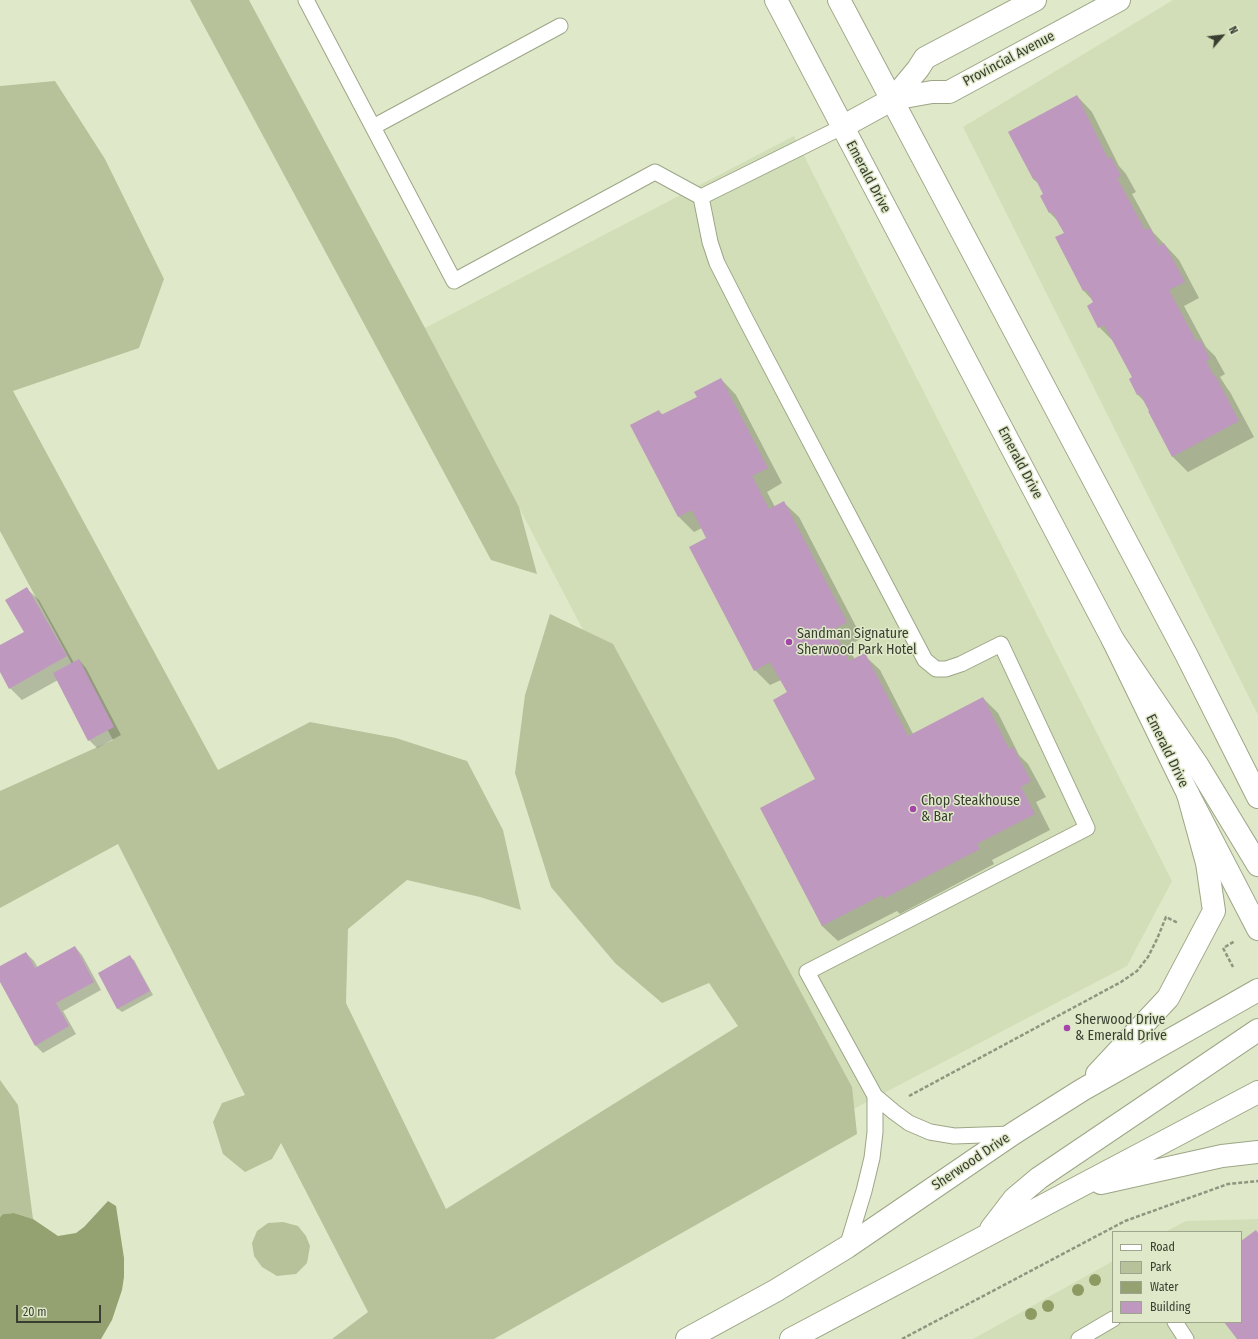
<!DOCTYPE html>
<style>
body{margin:0}
#map{position:relative;width:1258px;height:1339px;overflow:hidden;background:#dfe9c9;font-family:"Fira Sans Condensed",sans-serif}
canvas{display:block}
.legend{position:absolute;left:1112px;top:1231px;width:130px;height:92px;box-sizing:border-box;background:#dfe9c9;border:1px solid #9da58c;margin:0;padding:5px 7px;list-style:none;font-size:12px;color:#3a3e31}
.legend li{display:flex;align-items:center;gap:8px;height:20px}
.legend b{width:20px;border:1px solid #9da58c}
.north{position:absolute;left:1202px;top:16px;width:40px;height:40px;-webkit-text-stroke:3px #dfe9c9;paint-order:stroke;rotate:62deg;font-size:11px;font-weight:700;line-height:16px;text-align:center;color:#3a3e31}
.north::after{content:'';display:block;margin:auto;width:14px;height:18px;background:#3a3e31;clip-path:polygon(50% 0,100% 100%,50% 72%,0 100%)}
.scale{position:absolute;left:16px;top:1305px;width:85px;height:18px;box-sizing:border-box;border:2px solid #3a3e31;border-top:0;padding-left:5px;font-size:12px;line-height:14px;white-space:nowrap;color:#3a3e31;-webkit-text-stroke:3px #dfe9c9;paint-order:stroke}
</style>
<div id="map">
<canvas width="1258" height="1339"></canvas>
<ul class="legend">
<li><b style="height:5px;background:#fff"></b>Road</li>
<li><b style="height:11px;background:#b7c29b"></b>Park</li>
<li><b style="height:11px;background:#94a272"></b>Water</li>
<li><b style="height:11px;background:#be98be"></b>Building</li>
</ul>
<div class="north">N</div>
<div class="scale">20 m</div>
</div>
<script>
const ctx = document.querySelector('canvas').getContext('2d');
ctx.lineJoin = 'round';
function fillPath(path, color) {
  ctx.fillStyle = color;
  ctx.fill(path, 'evenodd');
}
function poly(rows) {
  const path = new Path2D();
  for (const r of rows) {
    path.moveTo(r[0], r[1]);
    for (let i = 2; i < r.length; i += 2) path.lineTo(r[i], r[i + 1]);
  }
  return path;
}
function strokePath(path, color, width, dash) {
  ctx.strokeStyle = color;
  ctx.lineWidth = width;
  ctx.lineCap = dash ? 'butt' : 'round';
  ctx.setLineDash(dash || []);
  ctx.stroke(path);
}
function drawText(font, color, halo, rows, align = 'center') {
  ctx.font = font + ' "Fira Sans Condensed",sans-serif';
  ctx.lineWidth = 3;
  ctx.setLineDash([]);
  ctx.textBaseline = 'middle';
  ctx.strokeStyle = halo;
  ctx.fillStyle = color;
  for (const [text, x, y, turn = 0] of rows) {
    ctx.save();
    ctx.translate(x, y);
    ctx.rotate((+turn || 0) * Math.PI / 180);
    ctx.textAlign = isNaN(turn) ? turn : align;
    if (halo) ctx.strokeText(text, 0, 0);
    ctx.fillText(text, 0, 0);
    ctx.restore();
  }
}
const built = poly([
 [1173,0,1258,0,1258,715,963,127],
 [794,136,1172,881,1127,966,838,1117,425,328],
 [1258,1219,1258,1339,973,1339,1113,1261,1113,1322,1241,1322,1241,1232,1165,1232,1186,1221]
]);
const green = poly([
 [190,0,249,0,425,328,519,507,537,574,491,560],
 [55,81,105,159,164,279,139,348,13,391,218,770,310,722,396,738,467,761,503,830,521,910,480,897,407,880,348,929,346,1003,446,1209,738,1026,709,983,662,1003,615,963,551,887,515,773,525,695,550,614,613,644,852,1087,857,1134,494,1339,332,1339,368,1312,281,1143,272,1159,245,1172,223,1154,213,1122,222,1103,245,1095,118,844,0,908,0,791,113,740,0,531,0,86],
 [0,1080,18,1105,33,1219,14,1213,3,1214,0,1217],
 [283,1222,298,1226,306,1236,310,1246,307,1263,296,1274,277,1276,262,1267,254,1256,252,1243,257,1231,268,1223]
]);
const water = poly([
 [108,1201,116,1206,124,1258,124,1277,122,1290,112,1320,101,1339,0,1339,0,1217,3,1214,14,1213,33,1219,58,1236,76,1233,84,1227]
]);
const shadow = poly([
 [1077,96,1092,112,1119,166,1126,174,1136,192,1132,194,1153,232,1179,260,1199,298,1184,306,1206,347,1215,356,1225,374,1220,377,1227,388,1230,392,1254,437,1188,472,1173,457,1149,412,1151,411,1146,403,1138,395,1130,379,1133,378,1115,343,1099,327,1095,303,1084,291,1065,233,1059,222,1050,213,1041,196,1044,194,1039,184,1033,179],
 [721,379,736,395,782,483,767,492,775,507,783,502,799,517,862,638,848,646,855,660,864,655,880,670,913,734,983,698,998,713,1019,755,1028,764,1046,797,1036,802,1050,830,992,860,994,864,900,914,897,911,838,941,822,926,761,808,816,780,788,693,781,680,770,685,755,670,708,538,702,528,694,532,679,517,631,425,659,411,663,415,698,397],
 [27,589,39,600,74,663,79,660,86,668,121,735,97,748,89,740,58,680,22,700,10,688,0,670,0,646,25,632],
 [75,947,82,955,101,990,63,1011,76,1034,43,1053,35,1045,0,980,0,967,26,953,34,961,38,968],
 [130,957,134,960,153,995,122,1012,118,1009,99,974]
]);
const building = poly([
 [1077,95,1108,159,1111,157,1121,176,1117,178,1145,230,1150,228,1159,246,1164,243,1185,282,1169,290,1196,341,1200,340,1210,359,1206,361,1214,376,1215,375,1239,421,1172,457,1148,411,1149,411,1140,394,1137,395,1129,379,1132,377,1104,325,1098,328,1087,306,1093,302,1087,290,1083,291,1055,237,1064,233,1052,212,1049,213,1040,196,1043,194,1035,178,1033,179,1008,132],
 [721,378,768,468,752,476,769,509,784,501,847,622,833,630,849,661,865,653,908,736,983,697,1009,749,1013,747,1031,781,1021,787,1035,814,977,844,980,849,883,899,882,895,822,926,760,808,815,779,773,700,787,692,770,662,754,671,689,547,706,538,692,510,678,517,630,425,659,410,661,415,697,397,694,392],
 [27,587,67,656,9,689,0,672,0,645,24,632,5,600],
 [79,659,114,727,88,741,53,673],
 [75,946,94,982,56,1003,69,1026,35,1046,0,982,0,966,26,952,35,968],
 [130,955,150,991,117,1009,98,973],
 [1256,1230,1258,1233,1258,1339,1237,1339,1224,1322,1241,1322,1241,1241]
]);
const path = poly([
 [1225,947,1235,941],
 [1223,948,1233,967],
 [909,1096,1121,982,1137,971,1148,957,1157,939,1166,917,1178,923],
 [902,1339,1125,1221,1228,1184,1258,1181]
]);
const service = poly([
 [306,0,454,281,655,172,701,197],
 [373,127,560,26],
 [842,127,701,197,710,242,717,263,745,318,925,660,936,669,946,669,961,664,1001,644,1087,828,807,972,875,1096,894,1112,909,1123,930,1132,954,1136,1012,1134],
 [847,1247,864,1191,872,1158,875,1132,875,1096],
 [1175,1322,1186,1339],
 [1079,1339,1113,1319]
]);
const minor = poly([
 [893,99,918,69,925,58,1035,0],
 [842,127,893,99,932,92,949,92,1119,0]
]);
const tertiary = poly([
 [776,0,1113,640,1188,794,1258,929],
 [839,0,1186,654,1258,797]
]);
const secondary = poly([
 [1113,640,1198,766,1258,865],
 [1097,1074,1168,998,1214,911,1207,863,1188,794],
 [1101,1183,1222,1156,1258,1152],
 [991,1229,1014,1199,1039,1178,1258,1030],
 [687,1339,775,1291,847,1247,1014,1133,1082,1090,1258,990],
 [791,1339,1258,1092]
]);
const trees = [
 [1095,1280],
 [1078,1290],
 [1048,1306],
 [1031,1314]
];
const markers = [
 [789,642,4,"#a644ab"],
 [913,809,4,"#a644ab"],
 [1067,1028,4,"#a644ab"]
];
const streetNames = [
 ["Provincial Avenue",1009,59,-28],
 ["Emerald Drive",868,177,62],
 ["Emerald Drive",1020,463,62],
 ["Emerald Drive",1167,751,64],
 ["Sherwood Drive",971,1162,-34]
];
const poiNames = [
 ["Sandman Signature",797,634],
 ["Sherwood Park Hotel",797,650],
 ["Chop Steakhouse",921,801],
 ["& Bar",921,817],
 ["Sherwood Drive",1075,1020],
 ["& Emerald Drive",1075,1036]
];
fillPath(built, '#d2deb7');
fillPath(green, '#b7c29b');
fillPath(water, '#94a272');
fillPath(shadow, '#0003');
fillPath(building, '#be98be');
strokePath(service, '#9ca687', 17);
strokePath(minor, '#9ca687', 24);
strokePath(tertiary, '#9ca687', 24);
strokePath(secondary, '#9ca687', 24);
strokePath(path, '#8f967f', 2.5, [4, 2]);
strokePath(service, '#fff', 15);
strokePath(minor, '#fff', 22);
strokePath(tertiary, '#fff', 22);
strokePath(secondary, '#fff', 22);
ctx.fillStyle = '#8d9a61';
for (const [x, y] of trees) {
  ctx.beginPath();
  ctx.arc(x, y, 6, 0, 2 * Math.PI);
  ctx.fill();
}
for (const [x, y, r, color] of markers) {
  const dot = new Path2D();
  dot.arc(x, y, r, 0, 2 * Math.PI);
  ctx.fillStyle = color;
  ctx.fill(dot);
  strokePath(dot, '#dfe9c9', 1.5);
}
drawText('14px', '#3a3e31', '#dfe9c9', streetNames);
drawText('14px', '#3a3e31', '#dfe9c9', poiNames, 'left');
</script>
